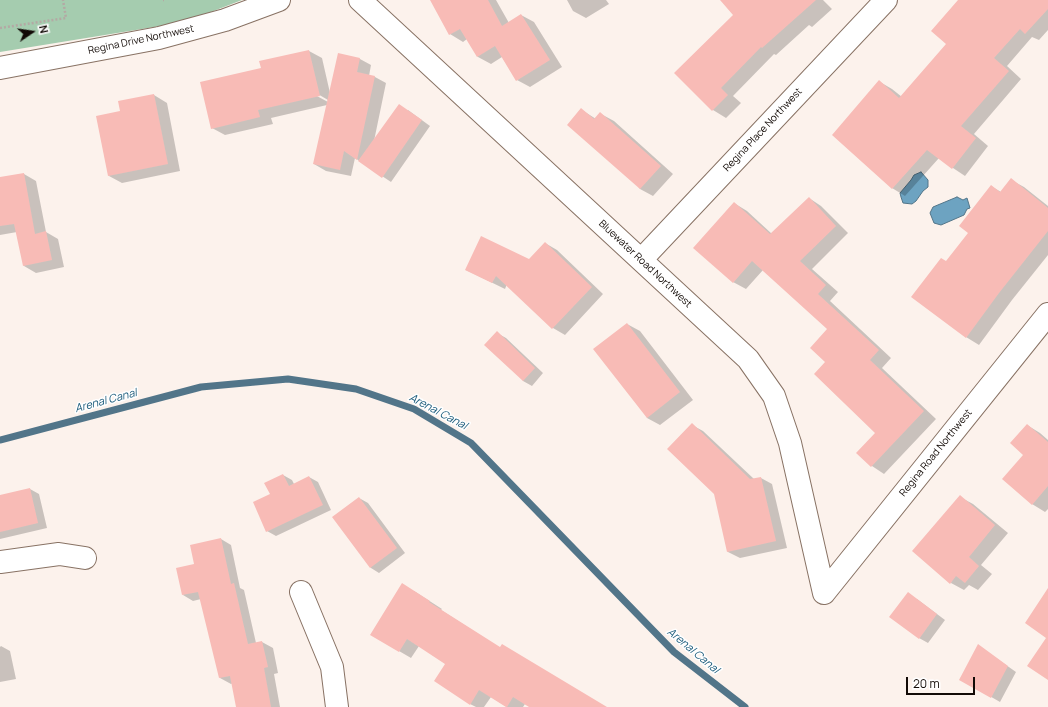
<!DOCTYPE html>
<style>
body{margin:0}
#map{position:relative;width:1048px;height:707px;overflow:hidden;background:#fcf2ec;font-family:Manrope,sans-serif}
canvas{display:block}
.north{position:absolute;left:12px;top:12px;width:40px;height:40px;-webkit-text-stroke:3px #fff;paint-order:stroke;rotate:77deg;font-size:11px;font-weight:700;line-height:16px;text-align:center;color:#120a06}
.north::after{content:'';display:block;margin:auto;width:14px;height:18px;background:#120a06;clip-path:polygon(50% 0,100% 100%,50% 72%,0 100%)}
.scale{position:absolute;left:906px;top:677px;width:69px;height:18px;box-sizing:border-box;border:2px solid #120a06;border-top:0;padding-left:5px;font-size:12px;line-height:14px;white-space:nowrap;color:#120a06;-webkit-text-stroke:3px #fff;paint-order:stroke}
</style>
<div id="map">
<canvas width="1048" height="707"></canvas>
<div class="north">N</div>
<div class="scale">20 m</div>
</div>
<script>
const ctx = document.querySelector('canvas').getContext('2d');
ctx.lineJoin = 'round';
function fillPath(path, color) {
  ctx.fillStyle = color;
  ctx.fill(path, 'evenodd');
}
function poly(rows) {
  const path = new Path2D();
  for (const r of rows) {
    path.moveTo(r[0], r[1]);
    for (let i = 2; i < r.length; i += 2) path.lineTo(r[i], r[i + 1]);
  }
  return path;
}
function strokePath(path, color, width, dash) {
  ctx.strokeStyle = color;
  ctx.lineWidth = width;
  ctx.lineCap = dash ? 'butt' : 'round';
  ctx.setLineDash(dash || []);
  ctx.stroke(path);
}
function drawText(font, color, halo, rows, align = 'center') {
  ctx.font = font + ' Manrope,sans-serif';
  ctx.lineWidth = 3;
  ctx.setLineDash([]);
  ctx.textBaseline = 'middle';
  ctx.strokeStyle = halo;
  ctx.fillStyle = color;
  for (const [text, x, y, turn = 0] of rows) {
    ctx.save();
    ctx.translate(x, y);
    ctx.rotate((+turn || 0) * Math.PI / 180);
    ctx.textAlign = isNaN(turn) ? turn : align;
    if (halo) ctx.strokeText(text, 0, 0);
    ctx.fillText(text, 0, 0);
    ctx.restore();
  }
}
const green = poly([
 [0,0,242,0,185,22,0,52]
]);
const water = poly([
 [921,172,928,180,928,187,923,191,916,201,912,204,903,203,901,197,900,193,911,180,914,175,921,172],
 [957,197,963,200,967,198,970,208,967,209,964,215,941,225,934,223,930,213,933,207,957,197]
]);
const shadow = poly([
 [431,0,496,0,509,23,521,15,534,22,562,67,530,87,517,80,502,57,491,64,478,57,467,39,463,42,450,34],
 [567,0,606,0,609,4,586,18,573,11],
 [721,0,823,0,832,9,812,27,809,25,776,55,774,54,733,96,741,103,726,118,713,110,675,73,734,15],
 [959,0,1048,0,1048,30,1039,40,1032,37,1007,66,1021,79,974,134,988,146,965,176,953,168,939,158,905,196,892,188,880,82,892,89,902,97,948,44],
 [309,51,322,58,330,93,339,54,360,59,371,65,369,76,375,77,386,83,374,141,408,110,430,126,391,182,355,158,351,176,326,171,314,164,327,105,271,118,273,124,225,135,212,128,262,69],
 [316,93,328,100,328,102,315,95],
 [154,95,167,103,180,171,122,183,109,176,121,112],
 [582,110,596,119,601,114,614,121,673,174,653,196,640,189],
 [24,174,36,181,46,232,58,239,64,267,36,273,24,266,17,232,0,235,0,178],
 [1011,180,1024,187,1048,206,1048,255,1012,300,979,345,966,337,969,233,991,186,1001,192],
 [809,198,821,206,848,233,812,269,838,292,830,301,891,358,882,368,936,419,884,474,872,466,857,453,876,433,826,362,829,329,763,270,746,289,733,282,734,203,747,211,772,234],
 [545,243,557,250,603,294,565,335,553,328,507,284,505,289,466,270,529,260],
 [627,324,640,331,693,400,660,425,647,418],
 [497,333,506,338,543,373,532,386,523,381],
 [692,425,703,431,754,479,761,478,772,484,787,548,740,558,728,552,715,493],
 [1027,425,1040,433,1048,440,1048,509,1045,512,1032,504,1025,455],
 [283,475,292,480,294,484,309,477,318,482,331,510,276,536,267,531,271,495],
 [30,489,39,494,47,528,0,539,0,496],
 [960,497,973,504,1008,533,981,565,992,574,978,590,969,585,964,590,951,583],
 [359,498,368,503,405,553,379,573,371,568,334,517],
 [221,539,231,545,240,588,244,590,256,643,262,642,273,648,278,673,274,674,280,707,237,707,233,683,231,684,220,678,204,606,201,599,193,601,183,595,195,564],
 [414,591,442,609,441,610,500,648,605,707,531,707,525,704,523,707,507,707,491,697,484,707,476,707,470,704,446,664,419,646,411,658,399,651],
 [917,599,945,620,928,643,919,638],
 [1,646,10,651,16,679,0,682,0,647],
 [979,646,1016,672,1000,702,960,679]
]);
const stream = poly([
 [0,440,201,387,288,379,356,389,414,409,471,443,674,652,745,707]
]);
const building = poly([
 [430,0,488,0,502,26,521,14,550,60,516,81,495,46,477,57,460,29,449,35],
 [720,0,816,0,762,48,761,47,721,88,728,95,712,111,674,73,733,15],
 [958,0,1048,0,1048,9,1025,34,1020,29,994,58,1009,71,961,126,976,138,952,169,927,150,892,189,832,135,879,80,899,98,946,44,931,31],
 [309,50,320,96,258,110,260,117,211,129,200,82,261,68,259,61],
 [338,53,360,58,357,72,375,76,357,160,344,151,340,170,313,164],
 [154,94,168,164,108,176,96,116,120,111,118,101],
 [399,104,422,120,382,178,358,161],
 [581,108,594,119,600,112,661,166,640,189,567,125],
 [24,173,35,234,46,231,52,260,23,266,14,224,0,226,0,177],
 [1011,178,1048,208,1048,231,999,293,966,338,911,297,941,258,946,261,968,233,959,226,991,185,1000,192],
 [809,197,836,226,800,261,826,285,818,294,879,350,870,360,924,411,871,467,856,453,875,433,814,374,825,362,810,348,827,329,752,261,733,283,693,248,734,202,770,234],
 [481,236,529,259,545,242,592,287,552,329,496,276,492,283,465,270],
 [627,323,680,392,647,418,593,349],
 [497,331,535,368,523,381,484,345],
 [692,423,750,479,761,477,776,541,727,552,714,494,667,449],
 [1027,424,1048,442,1048,486,1032,505,1002,479,1023,455,1010,443],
 [283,474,289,486,309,476,323,505,266,532,253,502,270,494,264,483],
 [30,488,38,523,0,532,0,495],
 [960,495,995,525,969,557,979,566,965,583,956,576,950,584,912,551],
 [359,497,397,548,370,568,332,517],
 [221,538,231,584,234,583,248,644,262,641,268,667,264,668,271,707,236,707,230,676,219,678,198,592,182,595,176,568,194,564,190,545],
 [402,583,430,601,429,602,500,647,502,644,607,707,529,707,513,697,507,707,506,707,479,690,470,705,434,681,445,664,407,639,399,652,370,635],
 [1048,588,1048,680,1027,666,1046,638,1025,623],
 [908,592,937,614,919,639,889,617],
 [978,644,1008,666,991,698,959,680]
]);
const path = poly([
 [163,0,164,0],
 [0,28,66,18,63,0]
]);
const minor = poly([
 [360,0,748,359,774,396,790,443,824,593],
 [0,68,159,38,225,20,279,0],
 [641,260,886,0],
 [0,562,59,554,85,558],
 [301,592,332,667,337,707],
 [824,593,1048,314]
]);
const streetNames = [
 ["Regina Drive Northwest",141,40,-12],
 ["Regina Place Northwest",763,130,-47],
 ["Bluewater Road Northwest",645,264,43],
 ["Regina Road Northwest",936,453,-51]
];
const waterNames = [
 ["Arenal Canal",106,401,-15],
 ["Arenal Canal",438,412,28],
 ["Arenal Canal",693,651,40]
];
fillPath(green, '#a5ccaf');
fillPath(water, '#6da3c1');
strokePath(water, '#527589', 1);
fillPath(shadow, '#0003');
strokePath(stream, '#527589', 7);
fillPath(building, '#f8bbb6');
strokePath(minor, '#887264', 24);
strokePath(path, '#b3a9a4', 2.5, [2, 2]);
strokePath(minor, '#fff', 22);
drawText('10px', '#120a06', '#fff', streetNames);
drawText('italic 11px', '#1c5c7c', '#fff', waterNames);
</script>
